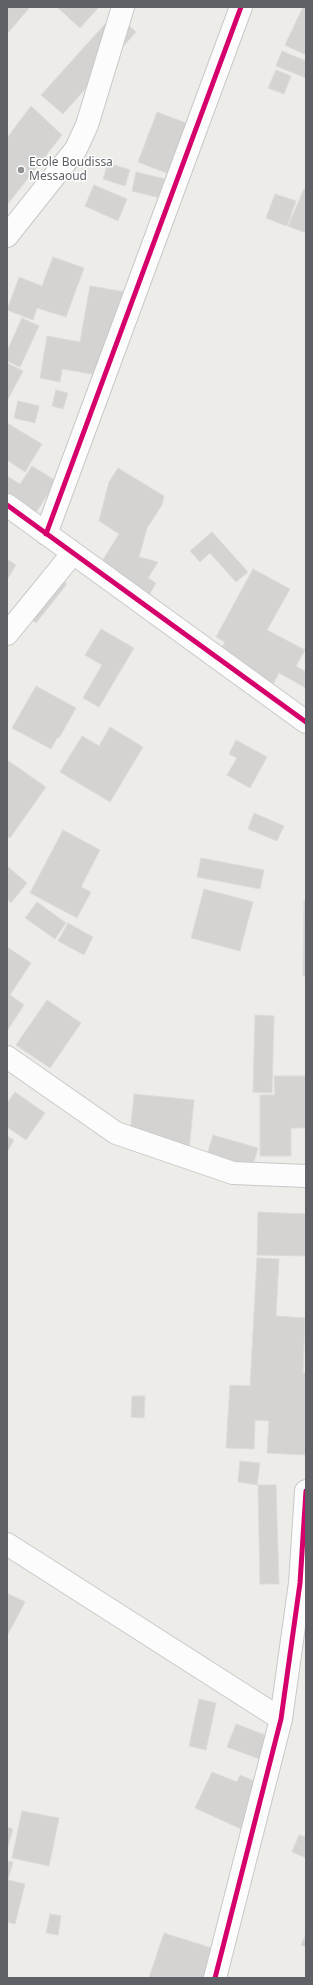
<!DOCTYPE html>
<style>
body{margin:0}
#map{position:relative;width:313px;height:1985px;overflow:hidden;background:#edece9;font-family:"Noto Sans",sans-serif}
canvas{display:block}
.frame{position:absolute;inset:0;border:8px solid #5e6266;pointer-events:none}
</style>
<div id="map">
<canvas width="313" height="1985"></canvas>
<div class="frame"></div>
</div>
<script>
const ctx = document.querySelector('canvas').getContext('2d');
ctx.lineJoin = 'round';
function fillPath(path, color) {
  ctx.fillStyle = color;
  ctx.fill(path, 'evenodd');
}
function poly(rows) {
  const path = new Path2D();
  for (const r of rows) {
    path.moveTo(r[0], r[1]);
    for (let i = 2; i < r.length; i += 2) path.lineTo(r[i], r[i + 1]);
  }
  return path;
}
function strokePath(path, color, width, dash) {
  ctx.strokeStyle = color;
  ctx.lineWidth = width;
  ctx.lineCap = dash ? 'butt' : 'round';
  ctx.setLineDash(dash || []);
  ctx.stroke(path);
}
function drawText(font, color, halo, rows, align = 'center') {
  ctx.font = font + ' "Noto Sans",sans-serif';
  ctx.lineWidth = 3;
  ctx.setLineDash([]);
  ctx.textBaseline = 'middle';
  ctx.strokeStyle = halo;
  ctx.fillStyle = color;
  for (const [text, x, y, turn = 0] of rows) {
    ctx.save();
    ctx.translate(x, y);
    ctx.rotate((+turn || 0) * Math.PI / 180);
    ctx.textAlign = isNaN(turn) ? turn : align;
    if (halo) ctx.strokeText(text, 0, 0);
    ctx.fillText(text, 0, 0);
    ctx.restore();
  }
}
const building = poly([
 [7,7,30,7,7,34,7,7],
 [57,7,99,7,80,28,57,7],
 [303,7,306,7,306,55,285,45,303,7],
 [115,13,136,32,63,114,41,95,115,13],
 [282,51,306,61,306,78,276,66,282,51],
 [276,70,291,76,284,94,268,88,276,70],
 [31,106,62,135,7,205,7,138,31,106],
 [157,112,196,127,177,177,138,162,157,112],
 [108,163,130,170,125,186,103,179,108,163],
 [136,172,165,179,160,198,132,191,136,172],
 [94,185,127,199,118,221,85,206,94,185],
 [304,189,306,190,306,233,288,226,304,189],
 [275,194,296,201,287,226,266,218,275,194],
 [53,257,84,268,66,317,37,308,33,320,7,310,19,277,42,286,53,257],
 [90,286,126,292,110,377,62,369,60,382,40,378,47,336,80,342,90,286],
 [22,318,39,326,20,367,7,361,7,351,22,318],
 [7,363,23,371,7,401,7,363],
 [56,390,68,393,63,409,52,406,56,390],
 [18,401,39,406,35,423,14,418,18,401],
 [7,423,42,444,25,472,7,460,7,423],
 [32,466,56,481,34,516,7,499,7,476,20,484,32,466],
 [118,468,164,496,162,505,147,528,139,557,158,562,148,578,156,583,146,601,99,566,119,534,99,521,109,482,118,468],
 [212,532,248,572,236,582,210,553,200,562,190,551,212,532],
 [7,559,16,565,7,580,7,559],
 [253,569,290,589,267,630,305,650,296,666,306,672,306,688,279,673,271,688,216,658,225,642,216,637,253,569],
 [50,570,67,584,36,623,18,608,50,570],
 [101,629,134,648,99,707,83,698,102,665,85,655,101,629],
 [36,686,76,708,59,738,57,738,51,749,12,728,36,686],
 [110,727,143,747,110,802,60,772,82,736,99,746,110,727],
 [236,740,267,757,250,788,227,775,237,758,229,754,236,740],
 [7,760,46,787,10,838,7,836,7,760],
 [254,813,284,826,277,841,248,829,254,813],
 [63,830,100,850,81,887,91,892,77,918,30,893,63,830],
 [201,858,264,870,260,889,197,877,201,858],
 [7,866,27,883,11,903,7,899,7,866],
 [204,889,253,902,240,951,191,938,204,889],
 [304,901,306,901,306,976,303,976,304,901],
 [37,902,66,923,55,939,25,918,37,902],
 [68,923,93,937,84,955,58,941,68,923],
 [7,947,31,963,10,995,24,1005,7,1031,7,947],
 [47,1000,81,1023,50,1068,16,1045,47,1000],
 [255,1015,274,1016,272,1093,253,1092,255,1015],
 [274,1076,306,1076,306,1128,291,1128,291,1156,260,1156,260,1095,275,1095,274,1076],
 [15,1092,45,1113,26,1140,7,1127,7,1103,15,1092],
 [134,1094,194,1100,189,1150,129,1144,134,1094],
 [213,1135,258,1148,250,1174,205,1161,213,1135],
 [7,1136,14,1140,7,1152,7,1136],
 [258,1212,306,1214,306,1256,257,1255,258,1212],
 [257,1258,279,1259,276,1316,305,1318,303,1373,306,1373,306,1455,267,1453,269,1421,255,1420,254,1449,226,1448,230,1385,250,1386,257,1258],
 [132,1396,145,1396,144,1418,131,1417,132,1396],
 [240,1461,260,1463,257,1485,238,1482,240,1461],
 [258,1485,276,1485,279,1584,260,1584,258,1485],
 [7,1593,25,1602,7,1636,7,1593],
 [199,1699,216,1703,206,1750,189,1746,199,1699],
 [236,1724,278,1740,270,1763,227,1747,236,1724],
 [212,1772,237,1782,240,1775,270,1788,250,1833,195,1808,212,1772],
 [22,1811,59,1818,49,1866,12,1858,22,1811],
 [7,1827,13,1829,7,1850,7,1827],
 [299,1835,306,1837,306,1858,292,1852,299,1835],
 [7,1861,13,1862,8,1880,25,1884,15,1924,7,1922,7,1861],
 [50,1914,61,1916,58,1935,46,1933,50,1914],
 [164,1933,221,1951,212,1978,149,1978,164,1933],
 [306,1934,306,1947,301,1945,306,1934]
]);
const minor = poly([
 [7,236,76,149,87,125,123,7],
 [7,505,306,722],
 [46,534,241,7],
 [7,634,73,553],
 [7,1057,116,1133,233,1173,306,1176],
 [7,1544,281,1719],
 [215,1978,281,1719,300,1583,306,1491]
]);
const cycleway = poly([
 [7,505,306,722],
 [46,534,241,7],
 [215,1978,281,1719,300,1583,306,1491]
]);
const markers = [
 [21,170,4,"#909294"]
];
const poiNames = [
 ["Ecole Boudissa",29,163],
 ["Messaoud",29,177]
];
fillPath(building, '#d4d3d2');
strokePath(building, '#dcdbd8', 1);
strokePath(minor, '#c8c8c8', 24);
strokePath(minor, '#fcfcfc', 22);
strokePath(cycleway, '#d6006c', 5);
for (const [x, y, r, color] of markers) {
  const dot = new Path2D();
  dot.arc(x, y, r, 0, 2 * Math.PI);
  ctx.fillStyle = color;
  ctx.fill(dot);
  strokePath(dot, '#fff', 1.5);
}
drawText('12px', '#5e6266', '#fff', poiNames, 'left');
</script>
